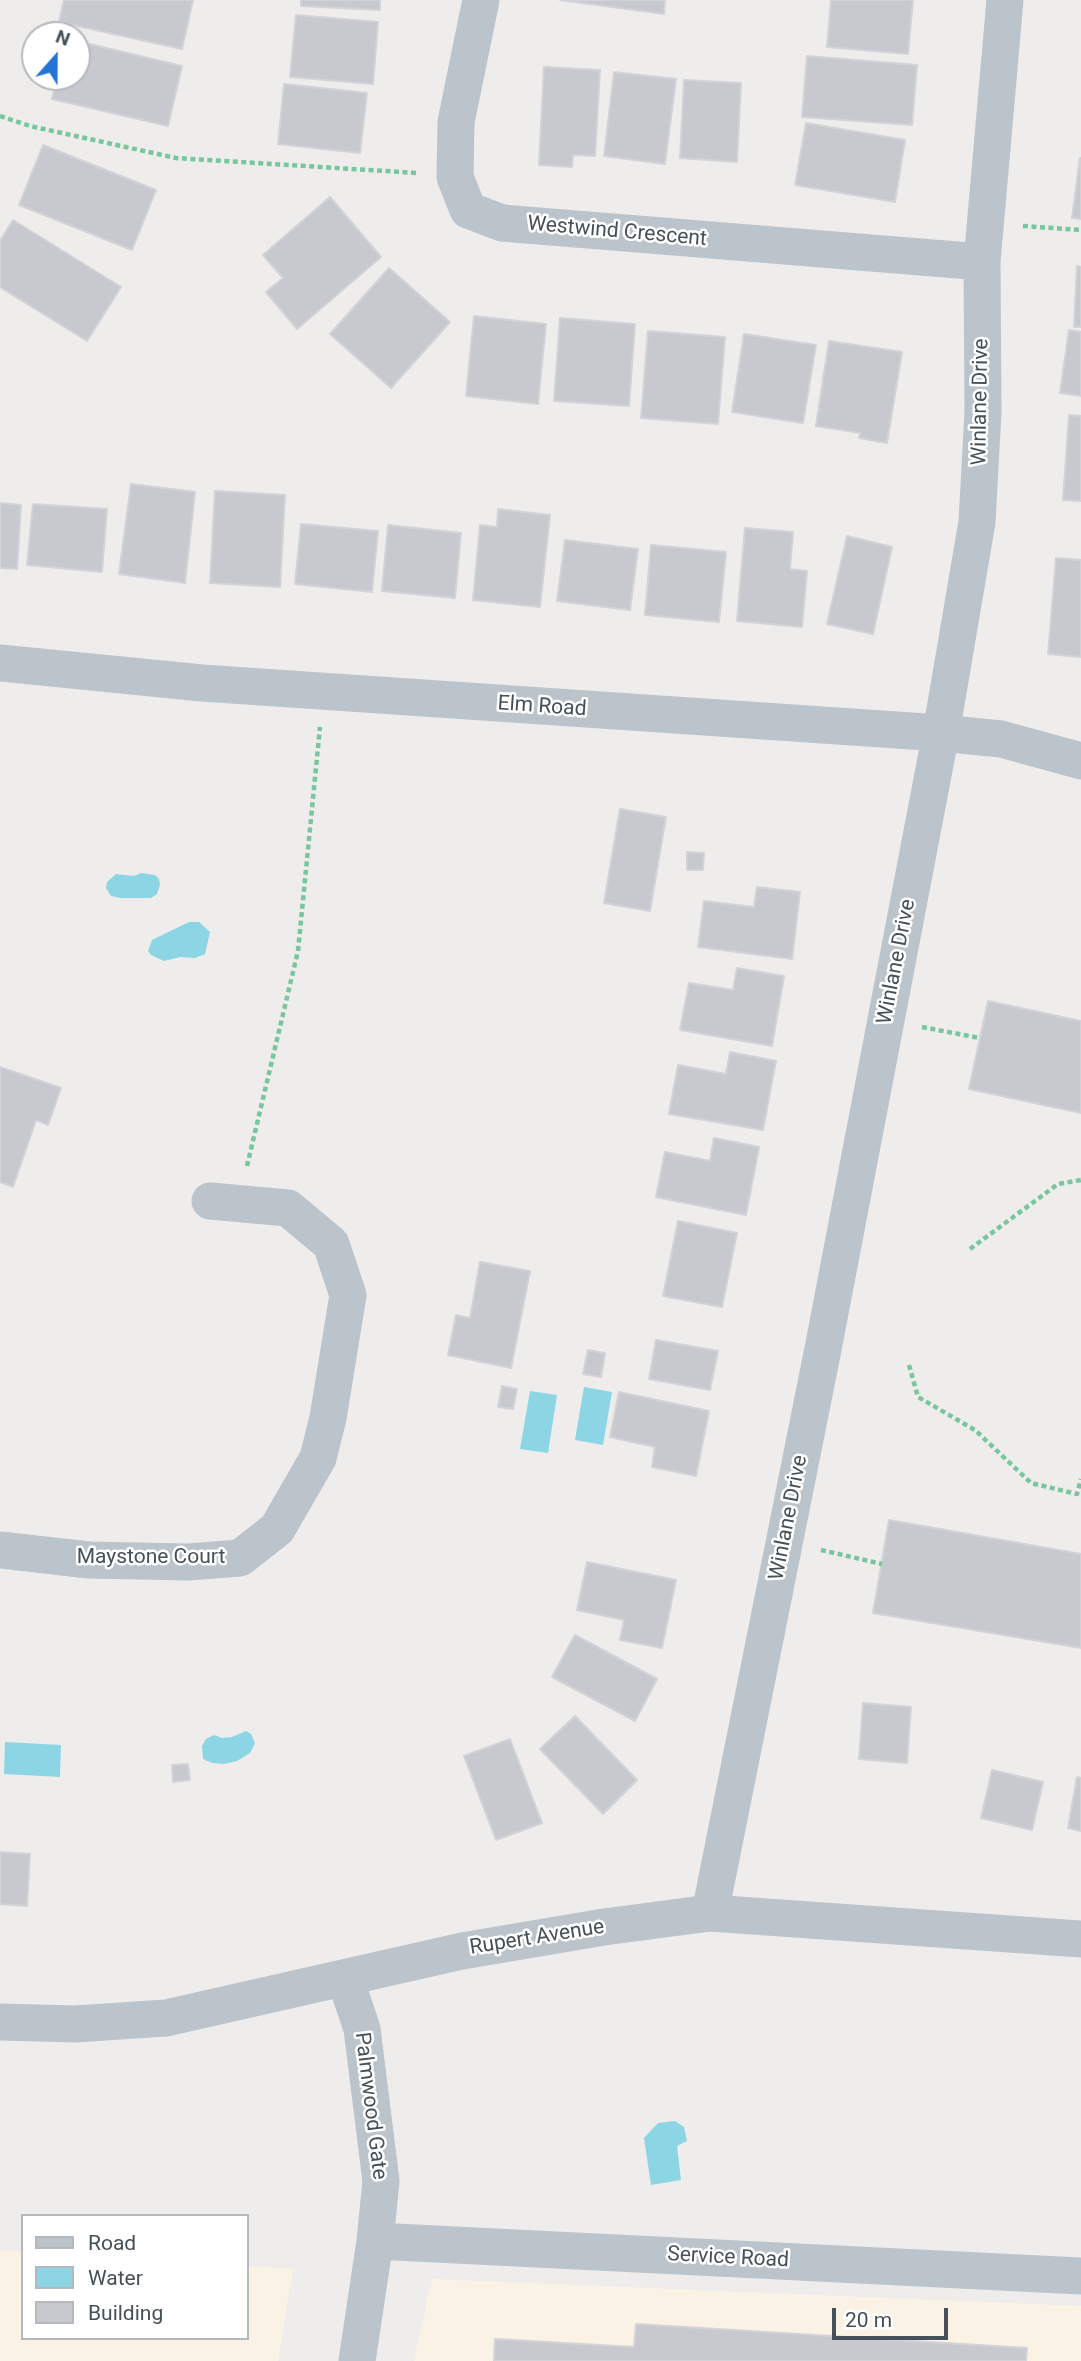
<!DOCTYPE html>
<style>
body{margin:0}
#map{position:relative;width:1081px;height:2361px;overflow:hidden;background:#efecec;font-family:Roboto,sans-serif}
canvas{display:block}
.legend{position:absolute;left:21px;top:2214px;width:228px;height:126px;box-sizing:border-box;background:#fff;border:2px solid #b5b9bc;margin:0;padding:9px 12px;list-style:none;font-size:21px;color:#465058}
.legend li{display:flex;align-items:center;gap:14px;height:35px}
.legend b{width:35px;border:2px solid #b5b9bc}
.north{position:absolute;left:21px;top:21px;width:70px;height:70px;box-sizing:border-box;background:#fff;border:2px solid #b5b9bc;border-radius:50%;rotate:21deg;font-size:19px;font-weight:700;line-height:28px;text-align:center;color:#465058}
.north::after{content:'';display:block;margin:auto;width:24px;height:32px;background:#2474d1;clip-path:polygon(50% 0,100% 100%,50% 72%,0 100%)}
.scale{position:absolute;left:832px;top:2308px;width:116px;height:32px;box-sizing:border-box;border:4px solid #465058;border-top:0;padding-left:9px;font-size:21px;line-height:24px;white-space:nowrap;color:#465058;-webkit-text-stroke:5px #fff;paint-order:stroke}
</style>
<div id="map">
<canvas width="1081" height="2361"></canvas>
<ul class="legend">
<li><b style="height:9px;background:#bbc4cb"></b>Road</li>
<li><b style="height:19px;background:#8cd5e5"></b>Water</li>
<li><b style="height:19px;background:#c7c9cf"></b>Building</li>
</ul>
<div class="north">N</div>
<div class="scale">20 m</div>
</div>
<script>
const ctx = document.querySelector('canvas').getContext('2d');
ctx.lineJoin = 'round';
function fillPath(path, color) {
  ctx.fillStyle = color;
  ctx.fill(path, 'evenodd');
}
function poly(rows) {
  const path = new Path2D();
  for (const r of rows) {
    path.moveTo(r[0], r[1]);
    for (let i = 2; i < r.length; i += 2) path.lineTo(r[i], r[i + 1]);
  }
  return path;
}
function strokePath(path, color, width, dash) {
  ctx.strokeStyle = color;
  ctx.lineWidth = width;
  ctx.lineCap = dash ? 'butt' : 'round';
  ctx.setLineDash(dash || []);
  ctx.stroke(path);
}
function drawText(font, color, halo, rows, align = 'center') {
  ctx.font = font + ' Roboto,sans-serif';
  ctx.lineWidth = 5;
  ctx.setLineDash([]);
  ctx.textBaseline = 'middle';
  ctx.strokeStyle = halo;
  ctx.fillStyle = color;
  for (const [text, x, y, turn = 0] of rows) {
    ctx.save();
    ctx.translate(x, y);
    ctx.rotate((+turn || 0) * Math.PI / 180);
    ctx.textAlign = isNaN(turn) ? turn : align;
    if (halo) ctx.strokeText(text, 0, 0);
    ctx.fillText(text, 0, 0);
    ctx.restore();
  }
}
const commercial = poly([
 [0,2250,23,2251,23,2338,247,2338,247,2266,293,2269,278,2361,0,2361],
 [432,2279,1081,2306,1081,2361,414,2361]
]);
const water = poly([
 [141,873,155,875,159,879,160,885,157,894,151,898,120,898,111,896,106,888,107,882,116,874,134,876],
 [189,922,199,922,210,932,205,954,195,958,180,957,164,961,151,955,148,951,152,940],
 [584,1387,612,1392,603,1445,575,1440],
 [530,1391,557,1395,548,1453,520,1449],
 [246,1731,251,1734,255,1743,250,1753,237,1761,224,1764,212,1763,203,1759,202,1746,206,1739,214,1735,222,1738,232,1737],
 [5,1742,61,1745,60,1777,4,1774],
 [675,2121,684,2127,687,2141,677,2146,681,2180,651,2185,644,2138,658,2123]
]);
const building = poly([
 [64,0,193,0,182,49,59,22,64,0],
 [301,0,380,0,380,10,301,6,301,0],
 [560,0,665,0,664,14,560,0],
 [831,0,913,0,908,54,827,47,831,0],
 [296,15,378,22,373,84,290,77,296,15],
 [77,41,182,66,168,126,52,99,57,77,77,77,77,41],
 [807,56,917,65,912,125,802,117,807,56],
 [544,67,600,70,595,156,573,155,572,167,539,165,544,67],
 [614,72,676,79,665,164,604,156,614,72],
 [684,80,741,83,737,162,680,158,684,80],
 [284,84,367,93,360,153,278,144,284,84],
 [806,123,905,140,895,202,795,185,806,123],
 [43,145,156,190,132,250,19,205,43,145],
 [1080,158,1081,158,1081,219,1072,218,1080,158],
 [330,197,381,257,297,329,266,292,283,278,263,255,330,197],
 [13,220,121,287,87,341,0,287,0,241,13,220],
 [1077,266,1081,267,1081,327,1074,327,1077,266],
 [389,268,450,322,391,388,330,334,389,268],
 [474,316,546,324,538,404,466,396,474,316],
 [560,318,635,324,629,406,554,401,560,318],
 [1069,330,1081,332,1081,396,1060,393,1069,330],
 [648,331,725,337,718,424,641,418,648,331],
 [744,334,816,345,803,423,732,412,744,334],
 [829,341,902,352,887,443,859,438,860,433,816,426,829,341],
 [1069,415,1081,416,1081,501,1063,500,1069,415],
 [131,484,195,492,185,583,119,574,131,484],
 [215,491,285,495,280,587,210,583,215,491],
 [0,503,21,505,17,569,0,568,0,503],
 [33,504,107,509,102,572,27,565,33,504],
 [498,509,550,515,540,607,473,600,480,525,497,527,498,509],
 [301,524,378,531,372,592,295,584,301,524],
 [388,525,461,533,455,598,382,591,388,525],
 [745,528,793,532,790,569,807,571,802,627,737,621,745,528],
 [847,536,892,547,873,634,827,624,847,536],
 [565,540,638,549,630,610,557,601,565,540],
 [651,545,726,552,719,622,645,615,651,545],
 [1056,558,1081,560,1081,657,1048,654,1056,558],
 [620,809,666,817,650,911,604,903,620,809],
 [687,852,704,853,703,870,687,870,687,852],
 [757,887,800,892,792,959,698,947,704,901,754,907,757,887],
 [737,968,784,976,772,1046,680,1030,689,983,733,990,737,968],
 [988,1001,1081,1021,1081,1113,969,1089,988,1001],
 [730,1052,776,1061,763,1130,669,1114,678,1065,726,1074,730,1052],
 [0,1067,61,1088,48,1125,36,1120,13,1187,0,1182,0,1067],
 [714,1138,759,1147,746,1215,656,1197,665,1152,710,1161,714,1138],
 [678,1221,737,1233,722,1307,663,1296,678,1221],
 [480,1262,530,1271,511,1368,448,1355,456,1315,470,1318,480,1262],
 [656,1340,718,1351,710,1390,649,1379,656,1340],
 [588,1350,605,1353,601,1377,583,1374,588,1350],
 [502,1386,517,1389,513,1409,498,1407,502,1386],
 [619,1392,709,1411,696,1476,652,1467,655,1447,610,1437,619,1392],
 [889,1520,1081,1554,1081,1648,873,1613,889,1520],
 [587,1562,676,1580,662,1648,620,1640,624,1620,577,1610,587,1562],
 [575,1635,657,1679,635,1721,552,1677,575,1635],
 [863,1703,911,1707,907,1763,859,1759,863,1703],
 [575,1716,637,1780,603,1814,540,1749,575,1716],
 [510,1739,542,1823,496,1840,464,1756,510,1739],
 [188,1764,190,1780,173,1782,172,1765,188,1764],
 [992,1770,1043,1782,1032,1830,981,1818,992,1770],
 [1077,1777,1081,1778,1081,1831,1068,1828,1077,1777],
 [0,1852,30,1854,27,1906,0,1904,0,1852],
 [636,2324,1027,2348,1026,2361,494,2361,495,2339,634,2347,636,2324]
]);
const path = poly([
 [0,116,30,126,176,158,417,173],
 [1023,226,1081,230],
 [922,1027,980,1038],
 [247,1166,298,951,320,727],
 [970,1249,1058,1184,1081,1180],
 [909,1365,918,1397,975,1430,1031,1483,1077,1494,1081,1479],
 [821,1550,882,1564]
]);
const minor = poly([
 [481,0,456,122,455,177,468,210,502,223,982,262],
 [0,663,202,683,941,733,1001,739,1081,761],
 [0,1550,89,1560,188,1562,240,1558,277,1529,318,1458,328,1418,348,1295,331,1244,288,1208,210,1201],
 [710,1913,823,1349,941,733,977,522,983,412,982,262,1005,0],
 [345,1978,362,2029,381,2181,375,2241,357,2361],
 [0,2022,75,2024,166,2018,462,1951,604,1927,710,1913,1081,1939],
 [375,2241,1081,2276]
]);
const streetNames = [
 ["Westwind Crescent",617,232,5],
 ["Winlane Drive",981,402,-89],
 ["Elm Road",542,707,4],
 ["Winlane Drive",897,962,-79],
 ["Winlane Drive",789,1518,-79],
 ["Maystone Court",151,1558],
 ["Rupert Avenue",537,1938,-9],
 ["Palmwood Gate",370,2106,83],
 ["Service Road",728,2258,3]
];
fillPath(commercial, '#faf3e5');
fillPath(water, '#8cd5e5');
fillPath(building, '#c7c9cf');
strokePath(building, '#d1d3d8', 2);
strokePath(path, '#77c69d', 4.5, [5, 3.5]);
strokePath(minor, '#bbc4cb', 37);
drawText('21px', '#465058', '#fff', streetNames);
</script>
